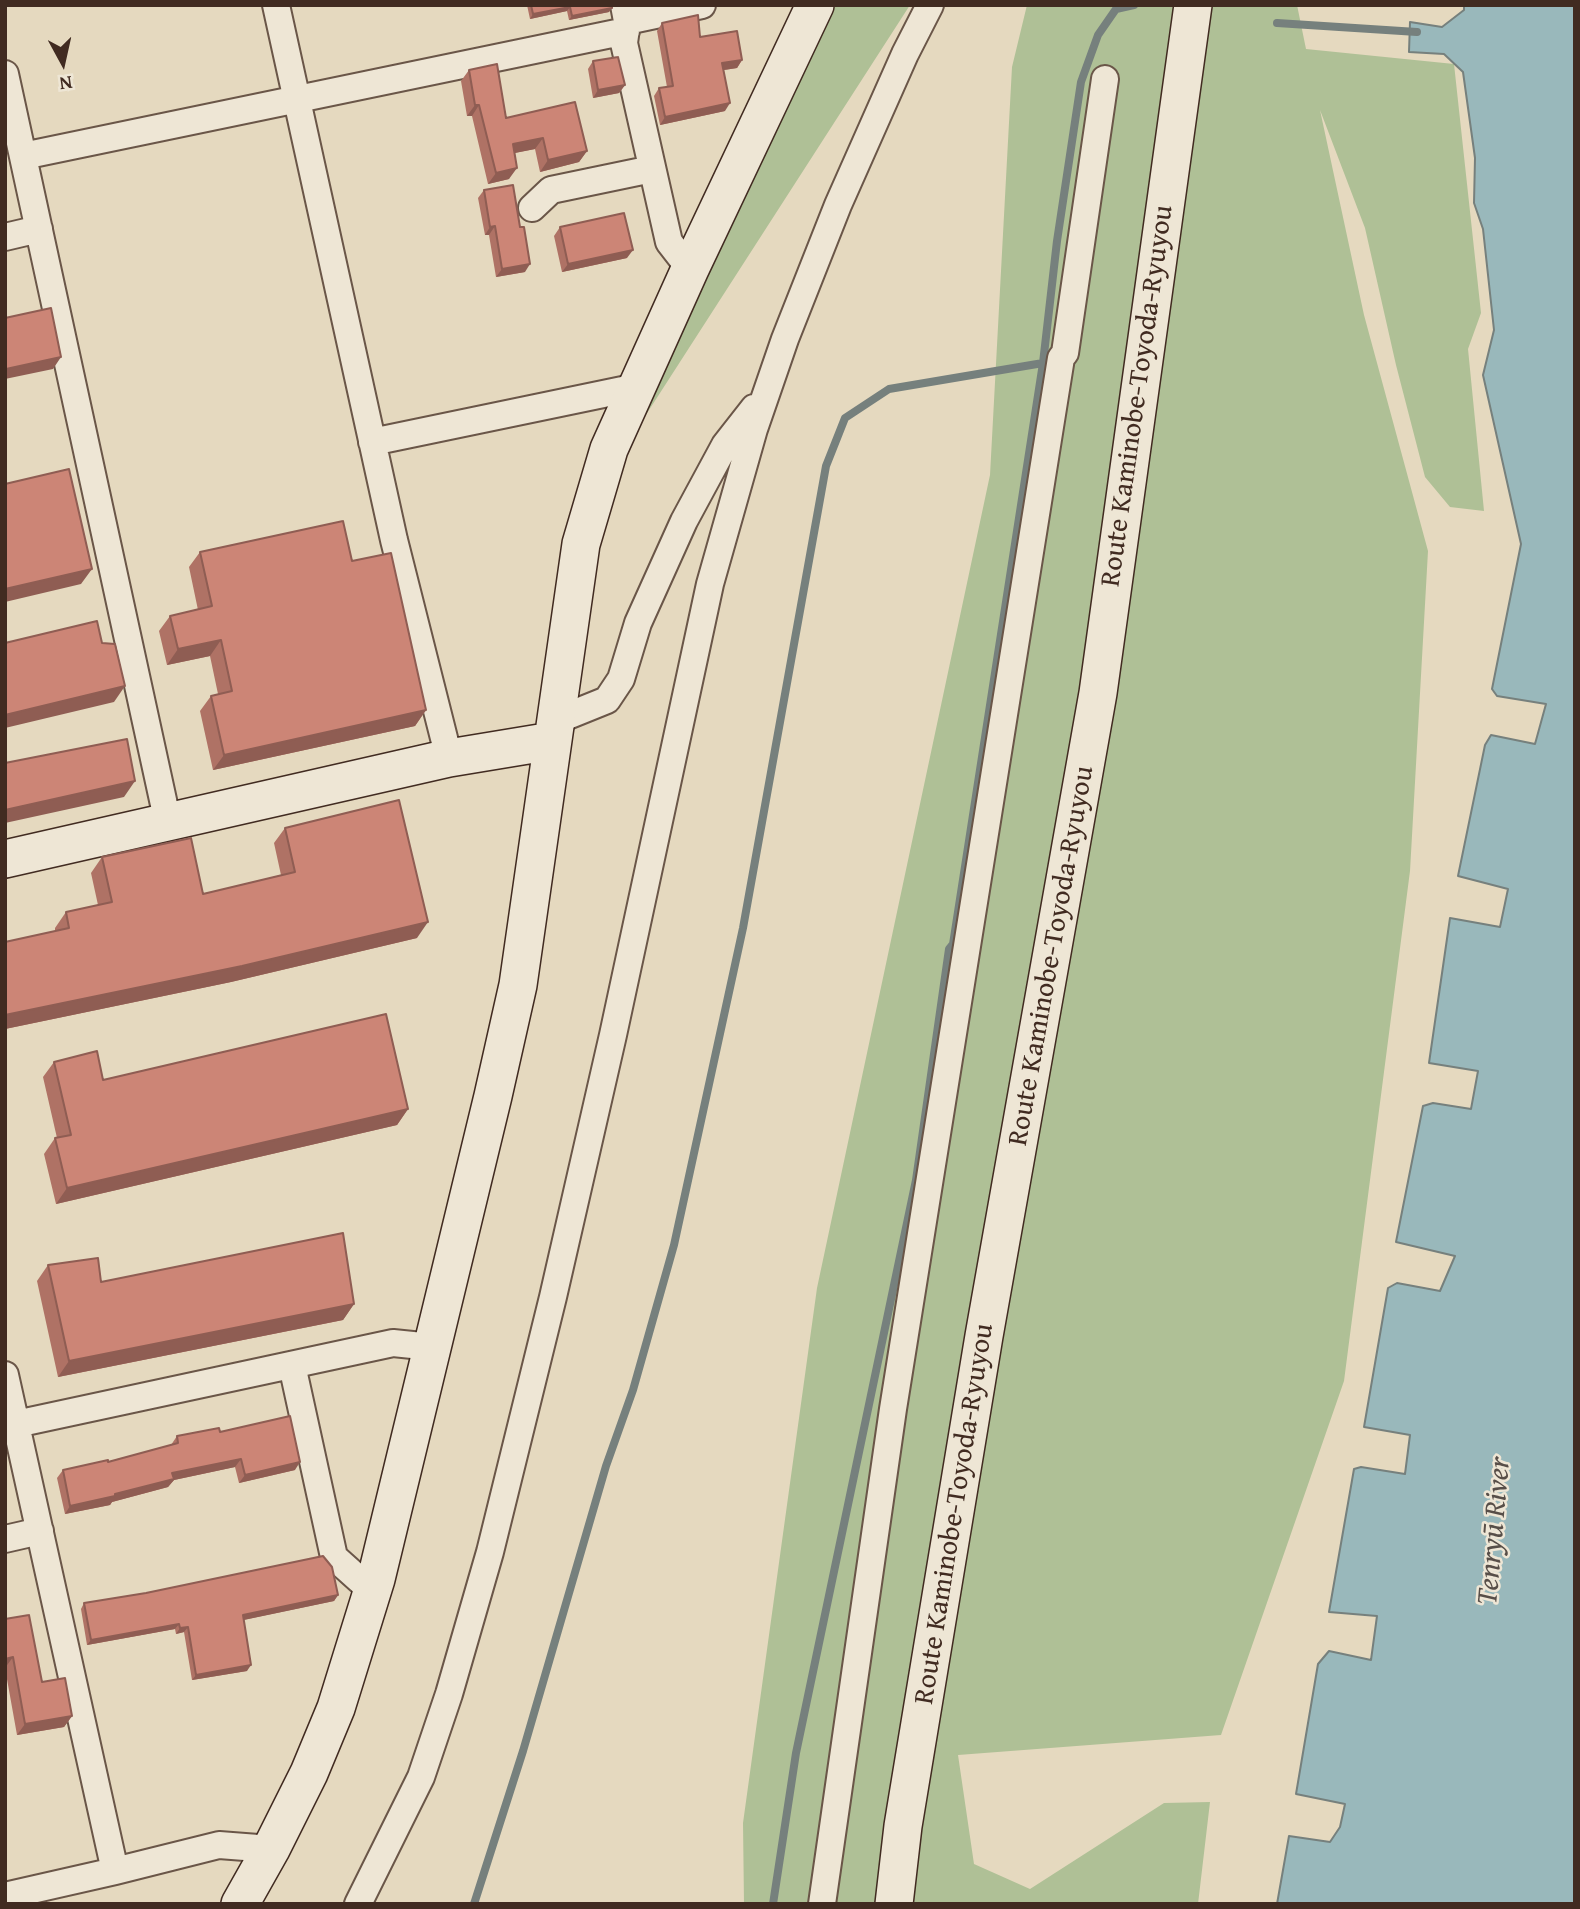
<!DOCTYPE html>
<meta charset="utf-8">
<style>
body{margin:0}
#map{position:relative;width:1580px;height:1909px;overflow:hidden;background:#e5d9bf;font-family:"Gentium Book Plus",serif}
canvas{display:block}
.frame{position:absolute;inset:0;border:7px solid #412b21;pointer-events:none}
.north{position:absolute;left:28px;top:28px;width:70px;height:70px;-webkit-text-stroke:5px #eee6d5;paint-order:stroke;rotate:172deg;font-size:19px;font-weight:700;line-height:28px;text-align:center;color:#412b21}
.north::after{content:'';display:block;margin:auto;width:24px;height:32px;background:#412b21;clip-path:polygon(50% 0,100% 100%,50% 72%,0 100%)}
</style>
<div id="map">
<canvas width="1580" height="1909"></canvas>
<div class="frame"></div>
<div class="north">N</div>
</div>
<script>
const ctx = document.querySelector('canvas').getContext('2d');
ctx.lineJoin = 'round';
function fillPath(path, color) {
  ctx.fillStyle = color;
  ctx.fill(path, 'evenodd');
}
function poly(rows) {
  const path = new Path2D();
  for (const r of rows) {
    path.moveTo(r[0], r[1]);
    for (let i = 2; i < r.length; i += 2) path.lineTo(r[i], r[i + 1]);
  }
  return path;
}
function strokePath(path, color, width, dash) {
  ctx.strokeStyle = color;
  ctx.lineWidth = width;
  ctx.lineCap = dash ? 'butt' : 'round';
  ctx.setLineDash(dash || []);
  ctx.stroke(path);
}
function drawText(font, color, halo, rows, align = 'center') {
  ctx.font = font + ' "Gentium Book Plus",serif';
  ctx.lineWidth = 5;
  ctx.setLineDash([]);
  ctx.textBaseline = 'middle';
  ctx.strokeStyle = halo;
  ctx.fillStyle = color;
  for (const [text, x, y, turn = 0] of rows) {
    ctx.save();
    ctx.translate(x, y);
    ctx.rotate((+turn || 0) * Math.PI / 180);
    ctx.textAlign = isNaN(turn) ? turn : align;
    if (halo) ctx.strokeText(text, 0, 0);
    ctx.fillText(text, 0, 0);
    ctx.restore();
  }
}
const green = poly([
 [810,5,910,5,640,424],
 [1027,5,1297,5,1306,49,1454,64,1481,313,1468,349,1484,511,1450,507,1425,477,1396,365,1365,228,1320,110,1364,315,1428,551,1410,871,1344,1381,1221,1735,958,1755,974,1864,1030,1889,1164,1803,1210,1802,1198,1904,744,1904,743,1823,817,1288,990,475,1012,67]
]);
const water = poly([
 [1464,5,1575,5,1575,1904,1277,1904,1289,1836,1330,1842,1340,1827,1345,1804,1296,1794,1318,1664,1329,1651,1371,1660,1377,1616,1329,1612,1354,1469,1361,1467,1405,1474,1410,1435,1364,1427,1388,1288,1397,1283,1440,1291,1455,1256,1396,1242,1423,1106,1433,1103,1471,1109,1478,1071,1429,1063,1450,918,1500,927,1508,889,1458,876,1485,745,1491,735,1535,744,1546,704,1497,696,1492,689,1521,544,1483,375,1494,330,1483,229,1474,203,1475,158,1463,72,1444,54,1409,52,1410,22,1442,27,1464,10,1464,5]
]);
const stream = poly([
 [1277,23,1417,32],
 [474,1904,523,1751,606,1466,633,1390,674,1245,743,928,826,466,845,418,889,389,1043,363],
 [773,1904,796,1753,916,1180,949,949,953,944,1043,363,1057,241,1081,82,1098,35,1116,9,1134,5]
]);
const street = poly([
 [276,5,394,540,449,758],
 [624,5,627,21,624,43,669,242,690,269],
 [627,21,702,5],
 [5,74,168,823],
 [23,156,626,31],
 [532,208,551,190,652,169],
 [5,237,39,229],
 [372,442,637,387],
 [555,721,607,700,621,679,638,623,684,521,725,445,754,408],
 [292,1365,334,1557,372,1591],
 [5,1375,115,1871],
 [16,1424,393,1343,432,1347],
 [5,1539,40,1531],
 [5,1896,115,1871,219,1845,271,1849],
 [358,1904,421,1777,449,1694,490,1552,553,1297,613,1035,710,584,754,429,785,339,838,205,905,54,930,5],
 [822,1904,893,1409,1061,358,1065,353,1105,79]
]);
const secondary = poly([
 [5,859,449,758,552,741],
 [240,1904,271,1849,309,1773,336,1708,376,1579,493,1096,518,985,581,544,609,449,690,269,815,5],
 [894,1904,903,1826,984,1336,1098,693,1193,5]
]);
const wall = poly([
 [527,5,612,5,609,12,569,20,567,11,530,19],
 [662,23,700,37,742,60,737,68,724,70,725,111,660,125,654,96,659,88,667,87,657,31],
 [593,61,625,85,619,93,593,98,588,69],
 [469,70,506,118,587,151,579,162,540,172,535,149,514,153,509,179,488,184,472,116,467,116,461,81],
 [484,190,525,272,496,277,489,235,485,235,478,198],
 [560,227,627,258,562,272,554,236],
 [200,552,352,561,426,710,415,726,213,770,200,711,211,696,218,694,210,656,167,665,159,631,170,616,198,610,189,567],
 [285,828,417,938,231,982,5,1029,5,942,55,931,55,928,66,912,98,905,91,873,102,857,203,894,281,875,274,843],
 [54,1062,103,1080,408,1109,397,1125,56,1204,44,1154,55,1138,57,1138,43,1077],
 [48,1265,101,1282,354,1304,343,1320,58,1377,37,1281],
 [220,1432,295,1470,239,1483,235,1467,174,1480,168,1487,112,1502,110,1505,65,1514,57,1478,63,1470,108,1462,171,1445,177,1436],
 [146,1593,338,1595,334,1601,243,1620,247,1671,192,1680,184,1632,176,1634,175,1629,87,1645,81,1609,84,1603],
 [5,1619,42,1682,72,1716,64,1727,17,1735,5,1668]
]);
const shadedWall = poly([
 [570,7,567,11,530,19,533,14],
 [612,8,609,12,569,20,572,16],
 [742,60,737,68,717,71,722,63],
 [625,85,619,93,593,98,598,90],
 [730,103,725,111,660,125,665,117],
 [475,105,479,105,472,116,467,116],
 [543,138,535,149,505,155,513,144],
 [587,151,579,162,540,172,548,160],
 [517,168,509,179,488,184,496,173],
 [495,226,489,235,485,235,490,227],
 [633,250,627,258,562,272,568,264],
 [530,264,525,272,496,277,502,269],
 [61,357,53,369,5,379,6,369],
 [92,569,81,584,5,602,5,589],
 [221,640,210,656,167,665,178,649],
 [125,686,114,702,5,728,5,715],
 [426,710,415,726,213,770,224,755],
 [135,781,124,797,5,823,5,810],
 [428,922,417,938,231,982,5,1029,5,1015],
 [408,1109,397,1125,56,1204,67,1188],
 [354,1304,343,1320,58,1377,69,1361],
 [241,1459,235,1467,174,1480,168,1487,112,1502,110,1505,65,1514,70,1506,115,1494,172,1473],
 [300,1462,295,1470,239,1483,245,1475],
 [338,1595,334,1601,239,1621,243,1615],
 [179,1624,175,1629,87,1645,91,1640],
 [188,1627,184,1632,176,1634,180,1628],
 [13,1657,5,1668,5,1659],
 [251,1665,247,1671,192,1680,196,1675],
 [72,1716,64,1727,17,1735,25,1724]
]);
const building = poly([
 [531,5,612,5,612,8,572,16,570,7,533,14,531,5],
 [698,15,700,37,737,31,742,60,722,63,730,103,665,117,659,88,673,86,662,23,698,15],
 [618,57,625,85,598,90,593,61,618,57],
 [497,64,506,118,575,102,587,151,548,160,543,138,513,144,517,168,496,173,479,105,475,105,469,70,497,64],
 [513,185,520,227,524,227,530,264,502,269,495,226,490,227,484,190,513,185],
 [624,213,633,250,568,264,560,227,624,213],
 [51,308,61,357,6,369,5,318,51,308],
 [69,469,92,569,5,589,5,484,69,469],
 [343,521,352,561,391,553,426,710,224,755,211,696,232,691,221,640,178,649,170,616,212,606,200,552,343,521],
 [97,621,102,643,115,644,125,686,5,715,5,643,97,621],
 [127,739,135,781,5,810,5,763,127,739],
 [399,800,428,922,242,966,5,1015,5,942,69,928,66,912,112,902,102,857,191,838,203,894,295,872,285,828,399,800],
 [386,1014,408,1109,67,1188,55,1138,71,1135,54,1062,97,1051,103,1080,386,1014],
 [343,1233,354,1304,69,1361,48,1265,98,1258,101,1282,343,1233],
 [290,1416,300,1462,245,1475,241,1459,172,1473,174,1479,115,1494,115,1496,70,1506,63,1470,108,1460,108,1462,178,1443,177,1436,219,1428,220,1432,290,1416],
 [323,1556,332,1567,338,1595,243,1615,251,1665,196,1675,188,1627,180,1628,179,1624,91,1640,84,1603,146,1593,323,1556],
 [29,1615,42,1682,65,1678,72,1716,25,1724,13,1657,5,1659,5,1619,29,1615]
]);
const streetNames = [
 ["Route Kaminobe-Toyoda-Ryuyou",1138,396,-82],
 ["Route Kaminobe-Toyoda-Ryuyou",1052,956,-80],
 ["Route Kaminobe-Toyoda-Ryuyou",955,1514,-81]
];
const waterNames = [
 ["Tenryū River",1495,1531,-85]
];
fillPath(green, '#afc096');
fillPath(water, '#99b8bb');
strokePath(water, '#76807d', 2);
strokePath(stream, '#76807d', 8);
strokePath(street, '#6a5648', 30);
strokePath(secondary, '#412b21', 40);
strokePath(street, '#eee6d5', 26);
strokePath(secondary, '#eee6d5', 37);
fillPath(wall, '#af7265');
fillPath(shadedWall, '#8f5d53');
fillPath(building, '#cc8576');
strokePath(building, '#8f5d53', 2);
drawText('28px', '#412b21', '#eee6d5', streetNames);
drawText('italic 30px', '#574e48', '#eee6d5', waterNames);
</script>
